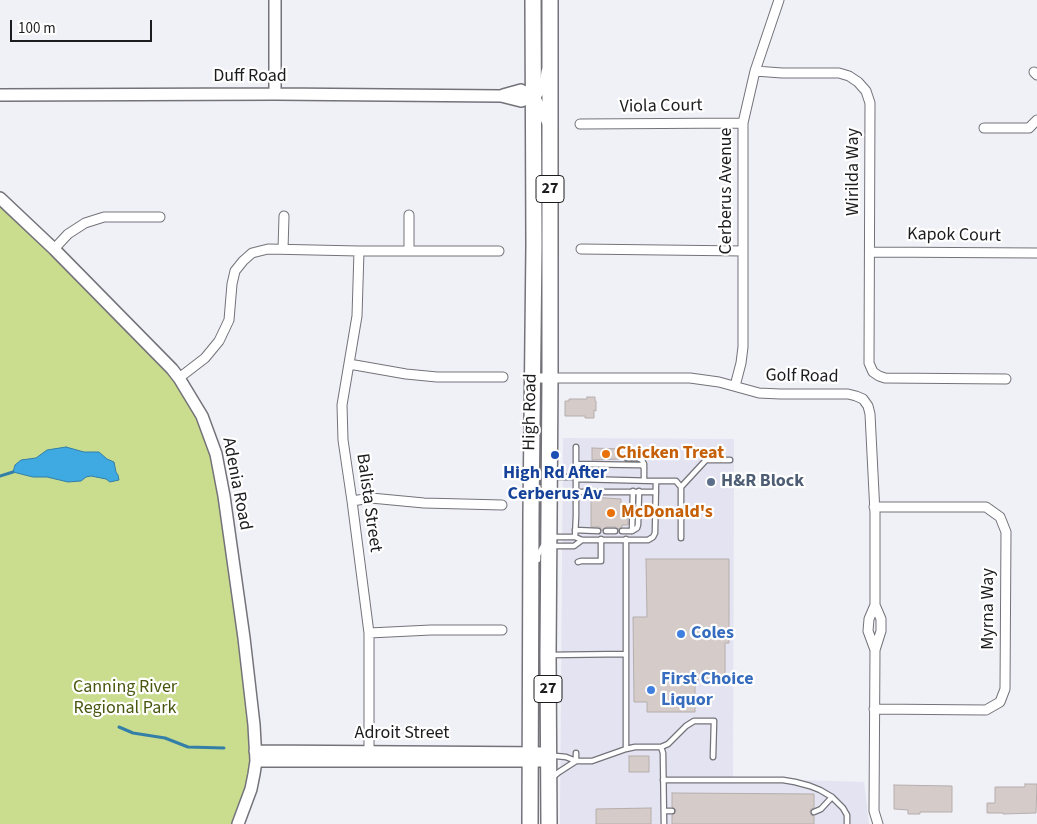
<!DOCTYPE html>
<style>
body{margin:0}
#map{position:relative;width:1037px;height:824px;overflow:hidden;background:#f0f0f7;font-family:"Source Sans 3",sans-serif}
canvas{display:block}
.scale{position:absolute;left:10px;top:20px;width:142px;height:22px;box-sizing:border-box;border:2px solid #1c1c1e;border-top:0;padding-left:6px;font-size:15px;line-height:18px;white-space:nowrap;color:#1c1c1e;-webkit-text-stroke:4px #fff;paint-order:stroke}
</style>
<div id="map">
<canvas width="1037" height="824"></canvas>
<div class="scale">100 m</div>
</div>
<script>
const ctx = document.querySelector('canvas').getContext('2d');
ctx.lineJoin = 'round';
function fillPath(path, color) {
  ctx.fillStyle = color;
  ctx.fill(path, 'evenodd');
}
function poly(rows) {
  const path = new Path2D();
  for (const r of rows) {
    path.moveTo(r[0], r[1]);
    for (let i = 2; i < r.length; i += 2) path.lineTo(r[i], r[i + 1]);
  }
  return path;
}
function strokePath(path, color, width, dash) {
  ctx.strokeStyle = color;
  ctx.lineWidth = width;
  ctx.lineCap = dash ? 'butt' : 'round';
  ctx.setLineDash(dash || []);
  ctx.stroke(path);
}
function drawText(font, color, halo, rows, align = 'center') {
  ctx.font = font + ' "Source Sans 3",sans-serif';
  ctx.lineWidth = 4.5;
  ctx.setLineDash([]);
  ctx.textBaseline = 'middle';
  ctx.strokeStyle = halo;
  ctx.fillStyle = color;
  for (const [text, x, y, turn = 0] of rows) {
    ctx.save();
    ctx.translate(x, y);
    ctx.rotate((+turn || 0) * Math.PI / 180);
    ctx.textAlign = isNaN(turn) ? turn : align;
    if (halo) ctx.strokeText(text, 0, 0);
    ctx.fillText(text, 0, 0);
    ctx.restore();
  }
}
const built = poly([
 [563,438,734,439,733,778,864,782,869,824,560,824]
]);
const green = poly([
 [0,199,169,366,200,410,218,460,256,741,239,824,0,824]
]);
const water = poly([
 [66,447,84,452,99,452,107,459,114,462,116,472,118,475,119,480,110,482,106,479,91,476,86,477,81,481,68,482,47,477,33,477,13,472,15,465,21,460,36,458,47,450,66,447]
]);
const stream = poly([
 [0,476,13,472],
 [119,727,133,733,165,738,188,747,224,748]
]);
const building = poly([
 [587,397,595,397,595,401,596,401,596,411,594,410,594,418,585,418,585,416,565,416,565,401,569,401,569,399,587,399,587,397],
 [592,448,621,449,621,459,592,460,592,448],
 [591,497,621,499,621,509,628,509,628,525,622,525,622,527,618,529,615,527,606,527,602,531,600,527,591,527,591,497],
 [646,559,729,559,729,643,725,643,725,680,695,680,695,712,647,712,647,702,634,702,633,617,647,617,646,559],
 [629,756,649,756,649,772,629,772,629,756],
 [1025,784,1037,784,1036,813,1003,814,1003,813,987,813,987,803,995,803,995,787,1025,787,1025,784],
 [894,785,952,786,952,812,920,812,920,814,908,814,908,810,894,809,894,785],
 [672,793,814,794,814,808,811,809,810,812,811,815,814,816,814,824,672,824,672,815,674,814,676,811,675,809,672,807,672,793],
 [651,808,651,824,596,824,596,809,651,808]
]);
const service = poly([
 [627,458,638,458,642,460,644,464,644,480],
 [576,464,638,465,642,465,644,468],
 [552,477,576,477],
 [656,481,676,481,681,487,681,538],
 [681,487,706,460,730,460],
 [576,492,656,492],
 [575,530,598,531],
 [606,531,615,531],
 [622,531,632,531,633,491],
 [632,531,637,528,638,525,639,491],
 [575,537,576,516,576,447],
 [553,539,556,537,575,537,582,540,648,540,653,537,655,533,656,481,576,479],
 [552,544,555,546,574,546,582,540],
 [538,560,538,555,544,544],
 [578,562,581,561,601,561,601,539],
 [549,655,626,654],
 [661,747,663,753,664,824],
 [626,749,626,539],
 [576,753,576,761],
 [553,754,556,756,566,757,576,761,592,761,626,749,635,747,661,747,668,744,686,726,694,721,714,721,713,757],
 [553,777,559,772,576,761],
 [663,780,783,780,795,782,810,786,820,790,832,797,843,808,847,815,847,824],
 [664,811,672,811],
 [814,812,821,809,832,797]
]);
const minor = poly([
 [755,71,782,73,839,73,849,76,858,82,866,91,870,103,869,363,873,372,879,376,885,378,1006,379],
 [1034,72,1037,75],
 [580,124,743,123],
 [984,128,1029,128,1037,120],
 [54,249,68,234,85,223,104,217,160,217],
 [283,249,284,216],
 [581,249,743,251],
 [359,251,357,316,342,405,343,440,352,501,369,633,369,758],
 [409,251,409,215],
 [870,252,1037,253],
 [349,364,406,374,437,377,503,377],
 [179,378,205,358,219,341,229,320,232,284,235,271,243,261,252,253,268,249,359,251,499,251],
 [532,378,690,378,719,382,759,393,780,394,848,394,856,396,863,399,868,406,870,414,875,513,875,605,869,619,868,631,875,650],
 [735,386,741,363,743,347,743,123,755,71,779,0],
 [352,501,371,498,424,503,502,505],
 [875,605,881,619,881,631,875,650,874,811,878,824],
 [369,633,431,630,502,630],
 [874,709,986,710,1000,702,1005,689,1006,532,1000,517,986,507,874,507]
]);
const tertiary = poly([
 [275,94,275,0],
 [0,95,275,94,501,96,521,101,534,97,539,91,546,79,547,72],
 [503,95,521,90,534,97,550,126],
 [0,198,54,249,172,369,179,378,202,416,216,454,224,496,244,638,254,725,256,761,254,774,251,789,238,824],
 [255,751,549,753],
 [256,761,549,761]
]);
const primary = poly([
 [530,824,531,514,534,245,533,0],
 [549,824,548,655,550,378,550,0]
]);
const markers = [
 [606,454,5,"#e8710a"],
 [555,455,5,"#1a4fb4"],
 [711,482,5,"#5c6f8a"],
 [611,513,5,"#e8710a"],
 [681,634,5,"#3f7fe0"],
 [651,690,5,"#3f7fe0"]
];
const shields = [
 [550,189,28],
 [548,689,28]
];
const shieldNames = [
 ["27",550,189],
 ["27",548,689]
];
const streetNames = [
 ["Duff Road",250,77],
 ["Viola Court",661,107,-1],
 ["Wirilda Way",854,172,-90],
 ["Cerberus Avenue",727,191,-90],
 ["Kapok Court",954,236,1],
 ["Golf Road",802,377,1],
 ["High Road",531,412,-89],
 ["Adenia Road",236,484,79],
 ["Balista Street",368,503,82],
 ["Myrna Way",989,609,-90],
 ["Adroit Street",402,734]
];
const foodNames = [
 ["Chicken Treat",616,454],
 ["McDonald's",621,513]
];
const transitNames = [
 ["High Rd After",555,474],
 ["Cerberus Av",555,495]
];
const serviceNames = [
 ["H&R Block",721,482]
];
const shopNames = [
 ["Coles",691,634],
 ["First Choice",661,680],
 ["Liquor",661,701]
];
const parkNames = [
 ["Canning River",125,688],
 ["Regional Park",125,709]
];
fillPath(built, '#e3e3f1');
fillPath(green, '#cadd8f');
fillPath(water, '#3fa9e2');
strokePath(water, '#347fa7', 1);
strokePath(stream, '#347fa7', 3);
fillPath(building, '#d5ccca');
strokePath(building, '#b6aeac', 1);
strokePath(service, '#74737a', 7);
strokePath(minor, '#74737a', 11);
strokePath(tertiary, '#74737a', 14);
strokePath(primary, '#74737a', 18);
strokePath(service, '#fff', 4.5);
strokePath(minor, '#fff', 9);
strokePath(tertiary, '#fff', 11);
strokePath(primary, '#fff', 15);
for (const [x, y, r, color] of markers) {
  const dot = new Path2D();
  dot.arc(x, y, r, 0, 2 * Math.PI);
  ctx.fillStyle = color;
  ctx.fill(dot);
  strokePath(dot, '#fff', 2);
}
for (const [x, y, w] of shields) {
  const box = new Path2D();
  box.roundRect(x - w / 2, y - 13.5, w, 27, 4);
  ctx.fillStyle = '#fff';
  ctx.fill(box);
  strokePath(box, '#1c1c1e', 1);
}
drawText('bold 16px', '#1c1c1e', null, shieldNames);
drawText('18px', '#1c1c1e', '#fff', streetNames);
drawText('bold 18px', '#c56008', '#fff', foodNames, 'left');
drawText('bold 18px', '#164399', '#fff', transitNames);
drawText('bold 18px', '#4e5e75', '#fff', serviceNames, 'left');
drawText('bold 18px', '#366cbe', '#fff', shopNames, 'left');
drawText('18px', '#49570e', '#fff', parkNames);
</script>
